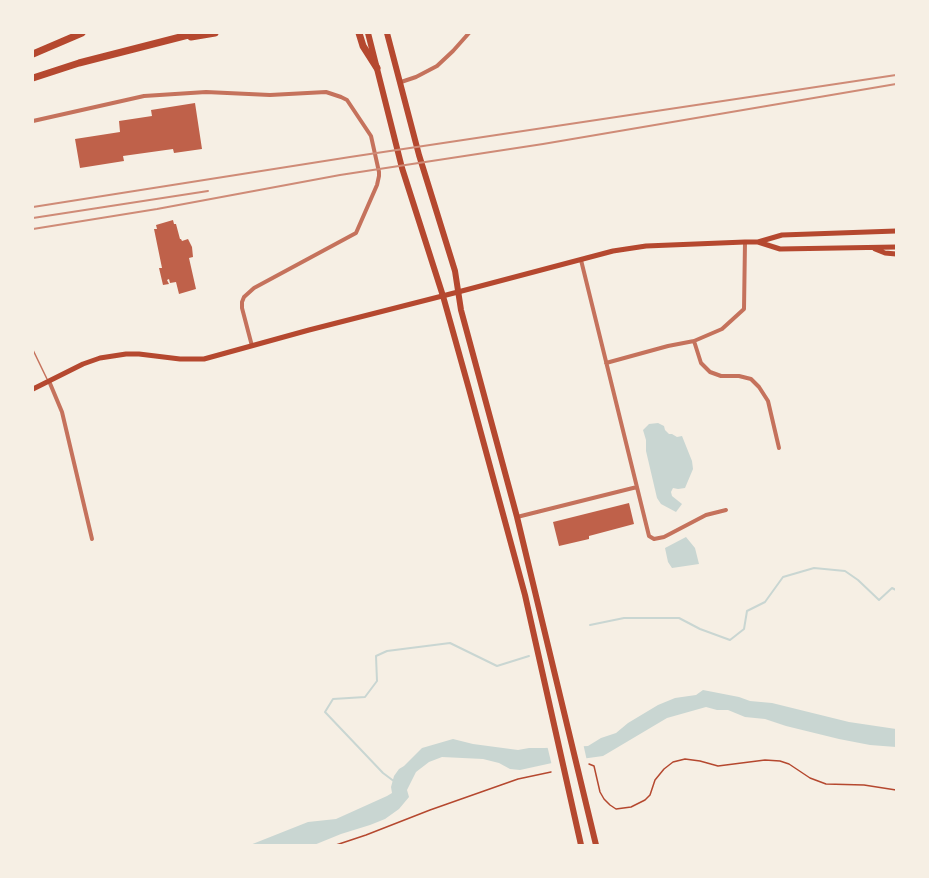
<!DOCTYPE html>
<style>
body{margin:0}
#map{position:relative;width:929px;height:878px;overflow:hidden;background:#f6efe4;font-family:"PT Serif",serif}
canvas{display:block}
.frame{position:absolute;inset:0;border:34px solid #f6efe4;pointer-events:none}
</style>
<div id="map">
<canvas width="929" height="878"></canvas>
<div class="frame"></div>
</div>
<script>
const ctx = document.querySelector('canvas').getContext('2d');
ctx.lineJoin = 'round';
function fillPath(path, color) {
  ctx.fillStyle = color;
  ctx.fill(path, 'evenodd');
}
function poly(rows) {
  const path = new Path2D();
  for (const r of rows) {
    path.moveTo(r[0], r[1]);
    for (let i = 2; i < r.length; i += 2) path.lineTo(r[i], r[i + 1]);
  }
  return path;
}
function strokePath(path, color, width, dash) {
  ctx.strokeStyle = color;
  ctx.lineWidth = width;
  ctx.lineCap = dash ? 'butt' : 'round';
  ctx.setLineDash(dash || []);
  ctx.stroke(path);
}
const water = poly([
 [658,423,664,426,665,430,669,434,672,434,677,437,682,436,692,461,693,469,685,488,678,489,673,488,671,492,672,496,682,504,676,512,661,504,657,498,646,451,646,440,643,430,649,424],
 [686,537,695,548,699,564,672,568,668,562,665,548],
 [703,690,739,697,750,701,772,703,849,722,896,729,896,747,870,745,839,739,786,726,765,719,745,717,728,710,717,710,706,707,667,718,603,756,552,763,520,770,510,769,499,763,483,759,442,757,429,762,416,772,407,790,409,797,399,809,385,819,370,825,341,834,314,845,250,845,308,822,336,819,387,796,392,793,391,787,394,776,399,769,404,766,422,748,453,739,473,744,518,750,529,748,544,748,588,746,601,738,616,733,628,723,658,705,675,698,696,695]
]);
const pier = poly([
 [583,743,587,761,552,766,547,745]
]);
const stream = poly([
 [590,625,624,618,679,618,700,629,730,640,744,629,747,611,765,602,783,577,814,568,845,571,858,580,879,600,892,588,896,590],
 [395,782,383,773,325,712,333,699,365,697,377,681,376,656,387,651,450,643,497,666,529,656]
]);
const building = poly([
 [195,103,202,149,174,153,173,149,123,156,124,161,80,168,75,139,120,132,119,121,152,116,151,110],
 [173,220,174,224,176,224,180,239,181,239,182,241,188,239,192,247,193,257,189,258,196,289,179,294,176,282,170,283,169,279,167,280,169,284,163,285,159,268,162,268,154,229,157,229,156,225],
 [629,503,634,524,589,536,589,539,559,546,553,522]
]);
const path = poly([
 [589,764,594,766,600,792,604,799,610,805,616,809,631,807,645,800,650,795,655,780,664,769,673,762,685,759,700,761,718,766,765,760,780,761,789,764,810,778,826,784,864,785,896,790],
 [336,845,366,835,430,810,518,779,551,772]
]);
const service = poly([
 [33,350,47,379]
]);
const minor = poly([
 [401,82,416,77,437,66,453,51,469,33],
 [33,121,144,96,206,92,270,95,326,92,341,97,347,100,371,136,379,172,379,176,377,185,356,233,254,288,244,297,242,302,242,308,252,346],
 [581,260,649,536,654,539,664,537,706,515,726,510],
 [694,341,701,363,710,372,721,376,739,376,751,379,759,387,768,401,779,448],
 [606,363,668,346,694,341,722,329,744,309,745,242],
 [49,381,62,412,92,539],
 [517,517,637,487]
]);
const secondary = poly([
 [758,242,782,235,896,231],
 [875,249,885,253,896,254],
 [33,389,83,364,100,358,126,354,139,354,180,359,204,359,309,330,458,292,613,251,646,246,745,242,758,242,780,249,896,247]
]);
const primary = poly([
 [368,33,402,168,443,296,469,389,525,595,581,845],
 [387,33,419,155,455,271,461,310,517,517,596,845]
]);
const motorway = poly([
 [359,33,363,46,377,68],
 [191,37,215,33],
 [33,54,82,33],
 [33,78,79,63,196,33]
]);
const rail = poly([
 [33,207,350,157,896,75],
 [33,218,208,191],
 [33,229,157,209,340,175,543,144,896,84]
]);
fillPath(water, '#c9d6d2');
fillPath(pier, '#f6efe4');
strokePath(stream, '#c9d6d2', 2);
fillPath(building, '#bf614a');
strokePath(path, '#b5482f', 1.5);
strokePath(service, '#c5725c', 1.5);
strokePath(minor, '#c5725c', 4);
strokePath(secondary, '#b5482f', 5);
strokePath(primary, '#b5482f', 6);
strokePath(motorway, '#b5482f', 7);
strokePath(rail, '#cf8b77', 2);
</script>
